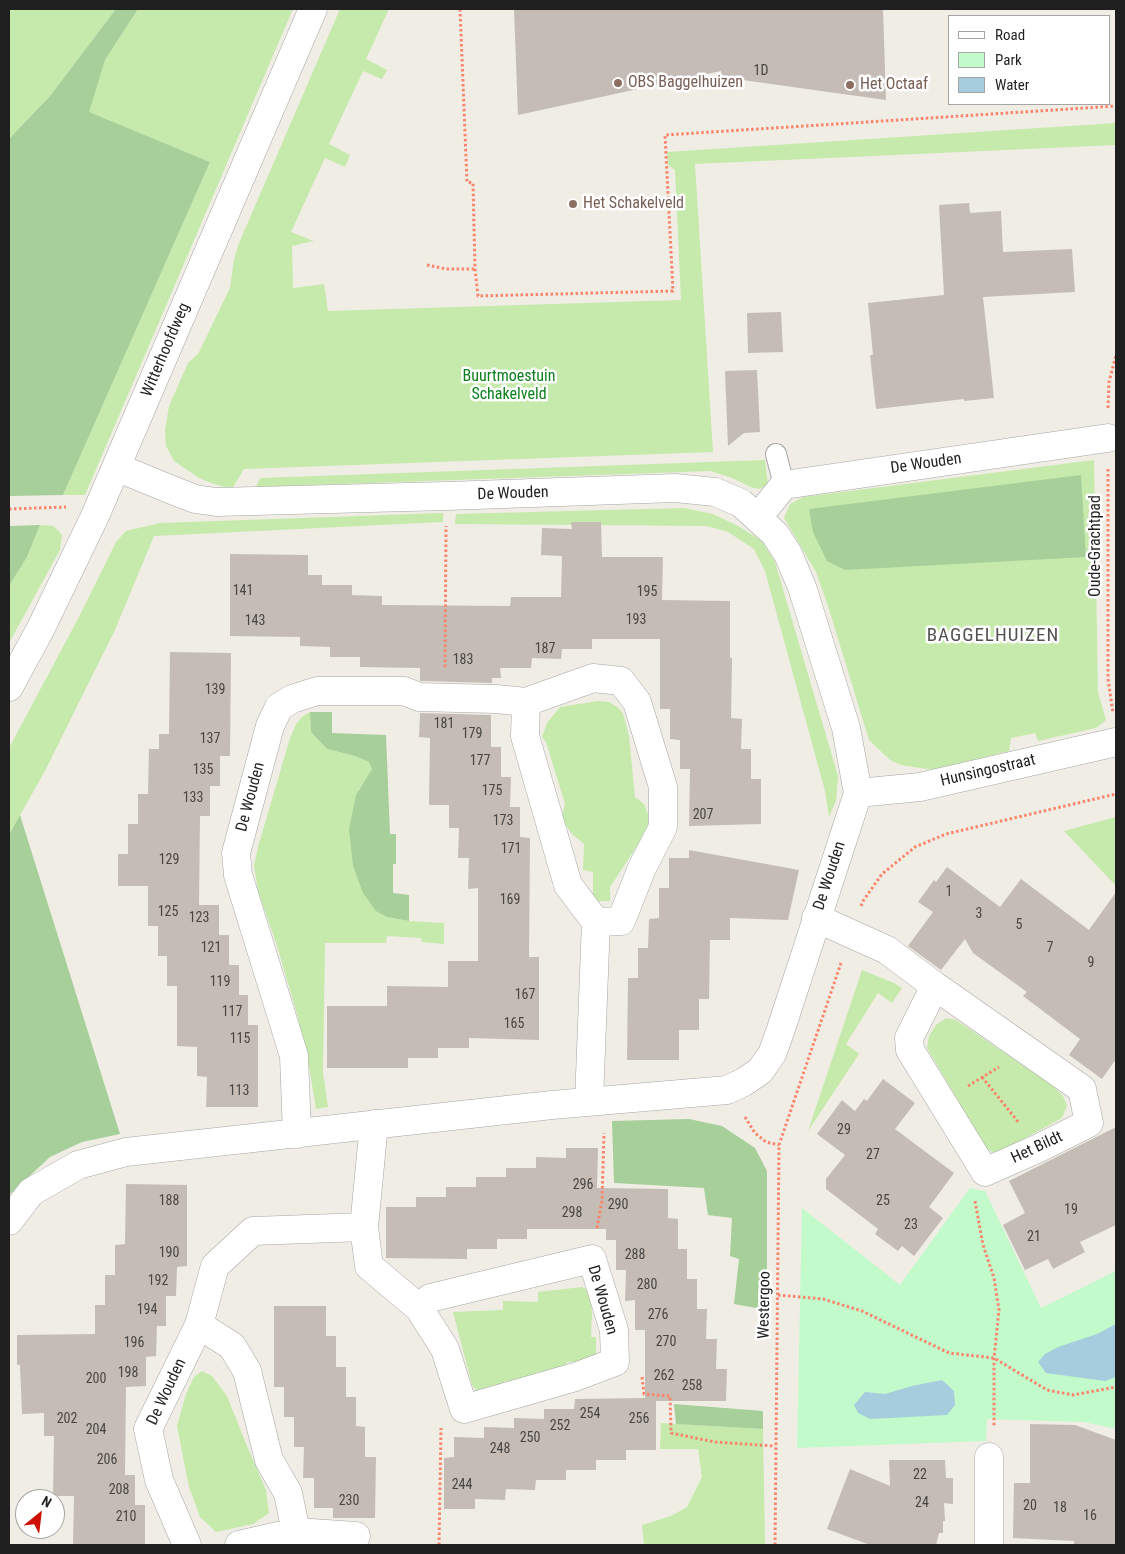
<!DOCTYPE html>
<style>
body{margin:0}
#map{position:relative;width:1125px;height:1554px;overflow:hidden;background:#f0ede5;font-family:"Roboto Condensed",sans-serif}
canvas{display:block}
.frame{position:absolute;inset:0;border:10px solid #1f1f1f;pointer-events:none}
.legend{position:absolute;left:948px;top:15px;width:162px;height:90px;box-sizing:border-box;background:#fff;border:1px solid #a5a5a5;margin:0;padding:6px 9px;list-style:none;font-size:15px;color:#1f1f1f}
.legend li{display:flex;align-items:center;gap:10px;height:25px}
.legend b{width:25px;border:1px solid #a5a5a5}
.north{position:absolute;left:15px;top:1489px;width:50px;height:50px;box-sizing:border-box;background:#fff;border:1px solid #a5a5a5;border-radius:50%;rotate:29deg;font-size:14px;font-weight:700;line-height:20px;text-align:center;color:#1f1f1f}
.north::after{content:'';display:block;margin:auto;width:18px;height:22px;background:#ce0e00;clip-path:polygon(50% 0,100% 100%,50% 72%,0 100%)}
</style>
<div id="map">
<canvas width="1125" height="1554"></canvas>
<div class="frame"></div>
<ul class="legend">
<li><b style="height:6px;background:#fff"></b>Road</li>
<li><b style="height:14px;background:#c2facb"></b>Park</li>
<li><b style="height:14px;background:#a6cdde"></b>Water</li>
</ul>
<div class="north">N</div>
</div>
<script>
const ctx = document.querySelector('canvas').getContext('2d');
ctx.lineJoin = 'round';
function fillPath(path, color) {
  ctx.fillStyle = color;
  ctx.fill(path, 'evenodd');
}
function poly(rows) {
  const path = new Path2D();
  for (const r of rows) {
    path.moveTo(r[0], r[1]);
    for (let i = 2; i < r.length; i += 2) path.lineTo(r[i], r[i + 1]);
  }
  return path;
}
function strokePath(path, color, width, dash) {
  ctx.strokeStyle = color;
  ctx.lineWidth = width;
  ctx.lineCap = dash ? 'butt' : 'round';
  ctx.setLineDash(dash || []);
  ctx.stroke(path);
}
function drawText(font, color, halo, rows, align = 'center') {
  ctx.font = font + ' "Roboto Condensed",sans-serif';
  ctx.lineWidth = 5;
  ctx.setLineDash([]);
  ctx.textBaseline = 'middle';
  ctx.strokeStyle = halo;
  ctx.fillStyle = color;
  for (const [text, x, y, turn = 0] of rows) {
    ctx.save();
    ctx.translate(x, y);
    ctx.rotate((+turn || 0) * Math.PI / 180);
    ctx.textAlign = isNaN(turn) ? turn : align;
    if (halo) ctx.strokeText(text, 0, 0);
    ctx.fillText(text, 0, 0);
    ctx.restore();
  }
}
const grass = poly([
 [9,9,116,9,50,96,9,139],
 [138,9,293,9,85,495,63,495,210,162,88,112,105,60],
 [340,9,389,9,366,59,387,70,382,79,363,71,329,144,350,155,345,167,325,158,291,232,314,241,292,246,293,288,324,284,328,311,681,300,675,170,668,165,667,152,1116,123,1116,145,695,164,713,452,244,469,232,489,211,483,199,478,174,461,166,446,165,430,169,406,188,363,198,354,230,288,234,259,239,243],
 [765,460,768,484,760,489,753,488,732,478,711,471,256,487,260,478],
 [1094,460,1098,692,1106,720,1096,728,1038,741,1035,733,1011,738,1009,751,933,770,901,765,890,760,869,740,828,606,816,572,784,518,790,504,803,497],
 [684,508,713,514,740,527,762,541,775,562,838,776,836,801,829,817,825,791,765,571,754,549,728,532,707,526,455,524,456,514],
 [443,513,443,522,154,536,115,630,46,769,9,835,9,748,80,615,116,542,126,531,160,523],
 [40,525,54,526,62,535,60,550,9,643,9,586,27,557],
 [598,701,609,702,617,707,623,713,629,736,635,797,644,804,648,814,648,827,643,841,637,846,610,887,610,901,593,901,593,872,583,870,584,844,573,835,567,827,562,816,565,804,546,742,542,737,547,723,560,707],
 [310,712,311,732,327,749,355,756,369,762,372,769,368,777,359,789,387,917,409,921,444,923,444,944,422,942,421,938,387,936,386,943,325,943,323,1072,328,1107,316,1109,308,1060,297,1014,277,946,258,891,254,865,258,847,290,738,296,724,303,716],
 [1116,817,1116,886,1064,831],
 [862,970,894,983,902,988,892,1003,878,993,846,1044,859,1054,808,1131],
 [946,1018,956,1020,1052,1085,1063,1096,1067,1106,1062,1118,998,1153,987,1150,927,1048,929,1036,936,1025],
 [582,1287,591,1292,592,1314,591,1337,596,1337,596,1363,567,1362,565,1371,536,1372,535,1382,504,1381,505,1391,478,1392,472,1385,453,1312,503,1310,503,1301,538,1302,538,1292],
 [202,1371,212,1376,227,1396,247,1446,266,1490,269,1513,253,1524,216,1532,200,1517,189,1487,177,1426,186,1394,194,1377],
 [661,1423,763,1429,765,1545,644,1545,642,1525,671,1516,687,1507,702,1477,698,1449,660,1449]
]);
const forest = poly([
 [116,9,138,9,105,60,89,112,210,162,63,495,9,496,9,139,50,96],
 [1081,475,1086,557,845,570,827,561,813,532,809,509],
 [40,525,27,557,9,586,9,526],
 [310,712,332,712,332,733,386,735,390,834,396,834,396,864,393,864,393,893,409,895,409,921,387,917,376,911,363,893,353,866,349,829,356,795,372,769,369,762,355,756,327,749,311,732],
 [20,815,120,1134,82,1142,50,1157,9,1195,9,835],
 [689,1119,722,1126,755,1148,767,1171,767,1310,734,1304,739,1259,730,1256,732,1218,708,1215,704,1188,614,1183,612,1121],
 [674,1404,763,1411,763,1429,676,1424]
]);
const park = poly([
 [970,1188,985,1191,1041,1308,1116,1271,1116,1429,1084,1422,987,1419,986,1441,797,1448,802,1208,900,1285]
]);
const water = poly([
 [1114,1325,1116,1325,1116,1377,1105,1381,1046,1373,1038,1362,1045,1354,1058,1347,1097,1334],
 [942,1380,954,1391,955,1405,947,1415,870,1419,858,1413,854,1405,865,1392,885,1394,912,1386]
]);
const building = poly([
 [514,9,883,9,886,100,721,77,721,71,518,115],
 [969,203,970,213,1001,211,1003,252,1072,249,1075,292,983,297,994,398,964,401,964,399,876,409,870,355,873,355,868,303,944,295,939,205],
 [781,312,783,352,748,353,747,313],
 [757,370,760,432,744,433,728,446,725,371],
 [571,522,601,522,602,557,663,557,662,600,730,601,730,658,732,658,731,718,742,719,741,749,751,749,751,779,761,779,761,824,689,826,690,769,680,769,680,740,670,739,670,709,660,709,660,639,592,639,592,649,562,649,561,659,532,658,531,668,500,668,501,678,492,678,492,683,422,681,420,681,420,668,360,667,360,657,330,657,330,647,300,646,300,637,230,636,230,554,308,555,308,575,322,575,322,585,352,585,352,595,382,596,382,605,510,606,511,597,561,597,562,556,541,555,542,528,572,529],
 [170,652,231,653,230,756,220,756,220,786,210,786,210,816,200,816,199,905,219,905,219,935,229,935,229,965,239,965,239,995,248,995,248,1025,258,1025,258,1107,206,1107,207,1077,197,1076,197,1047,177,1046,177,986,167,986,167,956,158,956,158,926,148,926,148,886,118,886,118,854,128,854,128,824,138,824,138,794,148,794,149,749,159,749,159,734,169,734],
 [420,713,491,715,491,747,501,747,501,777,511,777,510,807,520,807,520,837,530,838,529,957,539,957,539,1040,469,1038,469,1048,438,1048,438,1058,408,1058,408,1068,327,1068,327,1006,387,1006,387,986,448,987,448,961,478,961,478,888,468,889,469,858,458,858,459,828,449,828,449,805,429,805,430,738,419,737],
 [689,850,799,870,788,920,730,918,730,940,710,940,709,999,699,999,699,1030,679,1030,679,1060,627,1060,628,978,638,978,638,948,648,948,649,919,659,918,659,888,669,888,669,858,689,858],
 [947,867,1000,907,1021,879,1089,930,1116,892,1116,1059,1102,1079,1069,1055,1080,1039,1023,996,1027,992,973,953,965,939,941,970,908,946,933,912,918,902,934,880,936,882],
 [883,1079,915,1103,895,1129,954,1173,929,1207,943,1218,914,1256,902,1246,898,1251,875,1234,878,1229,826,1189,826,1179,845,1155,817,1134,842,1100,855,1111,864,1099,867,1101],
 [1116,1127,1116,1225,1080,1242,1085,1252,1053,1269,1048,1259,1025,1270,1003,1225,1025,1213,1009,1181],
 [566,1148,598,1148,597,1188,668,1189,668,1218,678,1219,678,1249,687,1249,687,1279,697,1279,697,1309,707,1309,706,1339,717,1339,716,1369,727,1369,726,1401,656,1401,656,1450,626,1450,626,1460,596,1460,596,1470,566,1470,566,1480,536,1480,535,1490,506,1489,505,1500,475,1499,475,1509,444,1509,444,1458,454,1457,454,1437,484,1438,484,1427,514,1428,514,1418,544,1419,544,1409,574,1409,575,1399,645,1398,645,1330,635,1330,635,1300,625,1301,626,1270,616,1270,616,1240,606,1240,606,1229,527,1229,527,1239,497,1239,497,1249,467,1249,467,1259,386,1258,386,1207,416,1207,416,1197,446,1197,446,1187,476,1187,476,1177,506,1177,506,1168,536,1168,536,1157,566,1158],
 [126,1184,187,1185,187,1266,177,1267,176,1296,166,1296,166,1326,157,1326,156,1356,146,1357,146,1386,126,1387,125,1475,135,1475,135,1505,145,1505,145,1545,73,1545,74,1496,53,1496,54,1436,44,1436,44,1413,22,1414,20,1365,17,1365,17,1335,95,1334,95,1305,105,1305,105,1275,115,1275,115,1245,125,1244],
 [274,1306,326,1306,326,1336,336,1336,336,1367,346,1367,346,1397,356,1397,356,1426,365,1427,365,1457,376,1457,375,1518,333,1518,333,1508,314,1508,314,1478,303,1478,304,1447,294,1447,294,1417,284,1417,284,1387,274,1387],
 [1030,1424,1075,1425,1116,1440,1116,1545,1074,1545,1074,1541,1013,1538,1014,1483,1030,1483],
 [889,1460,945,1460,946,1478,953,1478,953,1504,944,1503,945,1521,943,1521,943,1533,939,1533,936,1545,870,1545,827,1529,850,1469,890,1486]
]);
const path = poly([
 [460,9,467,182,473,183,475,269,478,296,673,291,665,135,1116,106],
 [427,265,446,269,475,269],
 [1108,408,1109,382,1116,355],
 [1108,469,1108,679,1113,713],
 [9,509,66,507],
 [445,667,446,526],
 [861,906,863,901,882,874,915,847,946,834,1116,794],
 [982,1077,1019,1123],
 [968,1086,999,1067],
 [745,1117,755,1133,766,1142,779,1145],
 [975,1201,983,1245,994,1278,999,1310,994,1358,994,1427],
 [597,1228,602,1201,604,1133],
 [778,1295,823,1299,862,1311,949,1353,994,1358,1047,1390,1073,1395,1116,1387],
 [642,1377,644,1394,670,1396,671,1433,715,1442,775,1446],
 [439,1545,441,1428],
 [775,1545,779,1145,841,963]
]);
const service = poly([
 [776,454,784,485]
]);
const minor = poly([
 [758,517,784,485,1108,438],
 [526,702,525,736,568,885,596,922],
 [858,793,920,787,1116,742],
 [816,918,887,950,935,986,909,1038,910,1050,985,1172,1039,1148,1089,1123,1082,1089,935,986],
 [374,1124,364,1227,369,1266,419,1308,445,1349,464,1409,575,1377,615,1362,614,1330,592,1259,430,1298,419,1308],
 [297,1134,294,1056,238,875,236,853,270,726,279,707,292,699,317,691,404,691,419,697,496,699,526,702,593,678,621,681,637,702,663,787,663,827,642,868,621,921,596,922,589,1101],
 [199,1325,232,1346,247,1371,269,1460,288,1493,296,1532,239,1545],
 [989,1457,989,1545],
 [296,1532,356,1536],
 [187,1545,159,1480,148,1429,199,1325,215,1266,253,1231,364,1227]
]);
const tertiary = poly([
 [9,687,41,628,95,516,313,9],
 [9,1221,31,1192,78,1165,126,1152,552,1105,727,1090,744,1082,760,1071,772,1054,780,1032,858,793,846,728,802,587,788,554,775,534,741,503,715,492,675,488,447,496,216,502,195,499,172,490,116,467]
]);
const markers = [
 [618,83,5,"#8d6e63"],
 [850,85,5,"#8d6e63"],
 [573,204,5,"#8d6e63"]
];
const numberNames = [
 ["1D",761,71],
 ["141",243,591],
 ["195",647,592],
 ["193",636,620],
 ["143",255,621],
 ["187",545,649],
 ["183",463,660],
 ["139",215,690],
 ["181",444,724],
 ["179",472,734],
 ["137",210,739],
 ["177",480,761],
 ["135",203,770],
 ["175",492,791],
 ["133",193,798],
 ["207",703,815],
 ["173",503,821],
 ["171",511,849],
 ["129",169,860],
 ["1",949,892],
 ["169",510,900],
 ["125",168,912],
 ["3",979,914],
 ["123",199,918],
 ["5",1019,925],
 ["121",211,948],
 ["7",1050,948],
 ["9",1091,963],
 ["119",220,982],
 ["167",525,995],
 ["117",232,1012],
 ["165",514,1024],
 ["115",240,1039],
 ["113",239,1091],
 ["29",844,1130],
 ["27",873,1155],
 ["296",583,1185],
 ["188",169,1201],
 ["25",883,1201],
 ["290",618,1205],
 ["19",1071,1210],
 ["298",572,1213],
 ["23",911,1225],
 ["21",1034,1237],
 ["190",169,1253],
 ["288",635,1255],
 ["192",158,1281],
 ["280",647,1285],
 ["194",147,1310],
 ["276",658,1315],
 ["270",666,1342],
 ["196",134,1343],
 ["198",128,1373],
 ["262",664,1376],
 ["200",96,1379],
 ["258",692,1386],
 ["254",590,1414],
 ["202",67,1419],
 ["256",639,1419],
 ["252",560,1426],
 ["204",96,1430],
 ["250",530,1438],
 ["248",500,1449],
 ["206",107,1460],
 ["22",920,1475],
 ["244",462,1485],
 ["208",119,1490],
 ["230",349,1501],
 ["24",922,1503],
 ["20",1030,1506],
 ["18",1060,1508],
 ["16",1090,1516],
 ["210",126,1517]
];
const educationNames = [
 ["OBS Baggelhuizen",628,83],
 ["Het Octaaf",860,85],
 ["Het Schakelveld",583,204]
];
const streetNames = [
 ["Witterhoofdweg",166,350,-67],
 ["De Wouden",926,464,-8],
 ["De Wouden",513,494,-2],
 ["Oude-Grachtpad",1096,546,-90],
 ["Hunsingostraat",988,771,-13],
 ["De Wouden",251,797,-75],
 ["De Wouden",830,876,-72],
 ["Het Bildt",1037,1148,-25],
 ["De Wouden",602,1300,74],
 ["Westergoo",765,1305,-89],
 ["De Wouden",167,1392,-65]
];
const parkNames = [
 ["Buurtmoestuin",509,377],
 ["Schakelveld",509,395]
];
const quarterNames = [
 ["BAGGELHUIZEN",993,636]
];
fillPath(grass, '#c6eaab');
fillPath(forest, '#a6cf9a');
fillPath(park, '#c2facb');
fillPath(water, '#a6cdde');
fillPath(building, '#c5bcb5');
strokePath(service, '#a6a6a6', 22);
strokePath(minor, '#a6a6a6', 29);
strokePath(tertiary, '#a6a6a6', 29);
strokePath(path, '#fb846c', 3, [2.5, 2.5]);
strokePath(service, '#fff', 20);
strokePath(minor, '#fff', 28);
strokePath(tertiary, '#fff', 28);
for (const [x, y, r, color] of markers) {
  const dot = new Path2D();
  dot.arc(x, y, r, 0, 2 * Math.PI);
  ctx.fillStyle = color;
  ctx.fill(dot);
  strokePath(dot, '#fff', 2);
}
drawText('14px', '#484644', null, numberNames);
drawText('16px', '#785e54', '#fff', educationNames, 'left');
drawText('16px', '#1f1f1f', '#fff', streetNames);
drawText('16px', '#0b7f1c', '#fff', parkNames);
ctx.letterSpacing = '1px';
drawText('19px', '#525252', '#fff', quarterNames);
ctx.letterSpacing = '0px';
</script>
